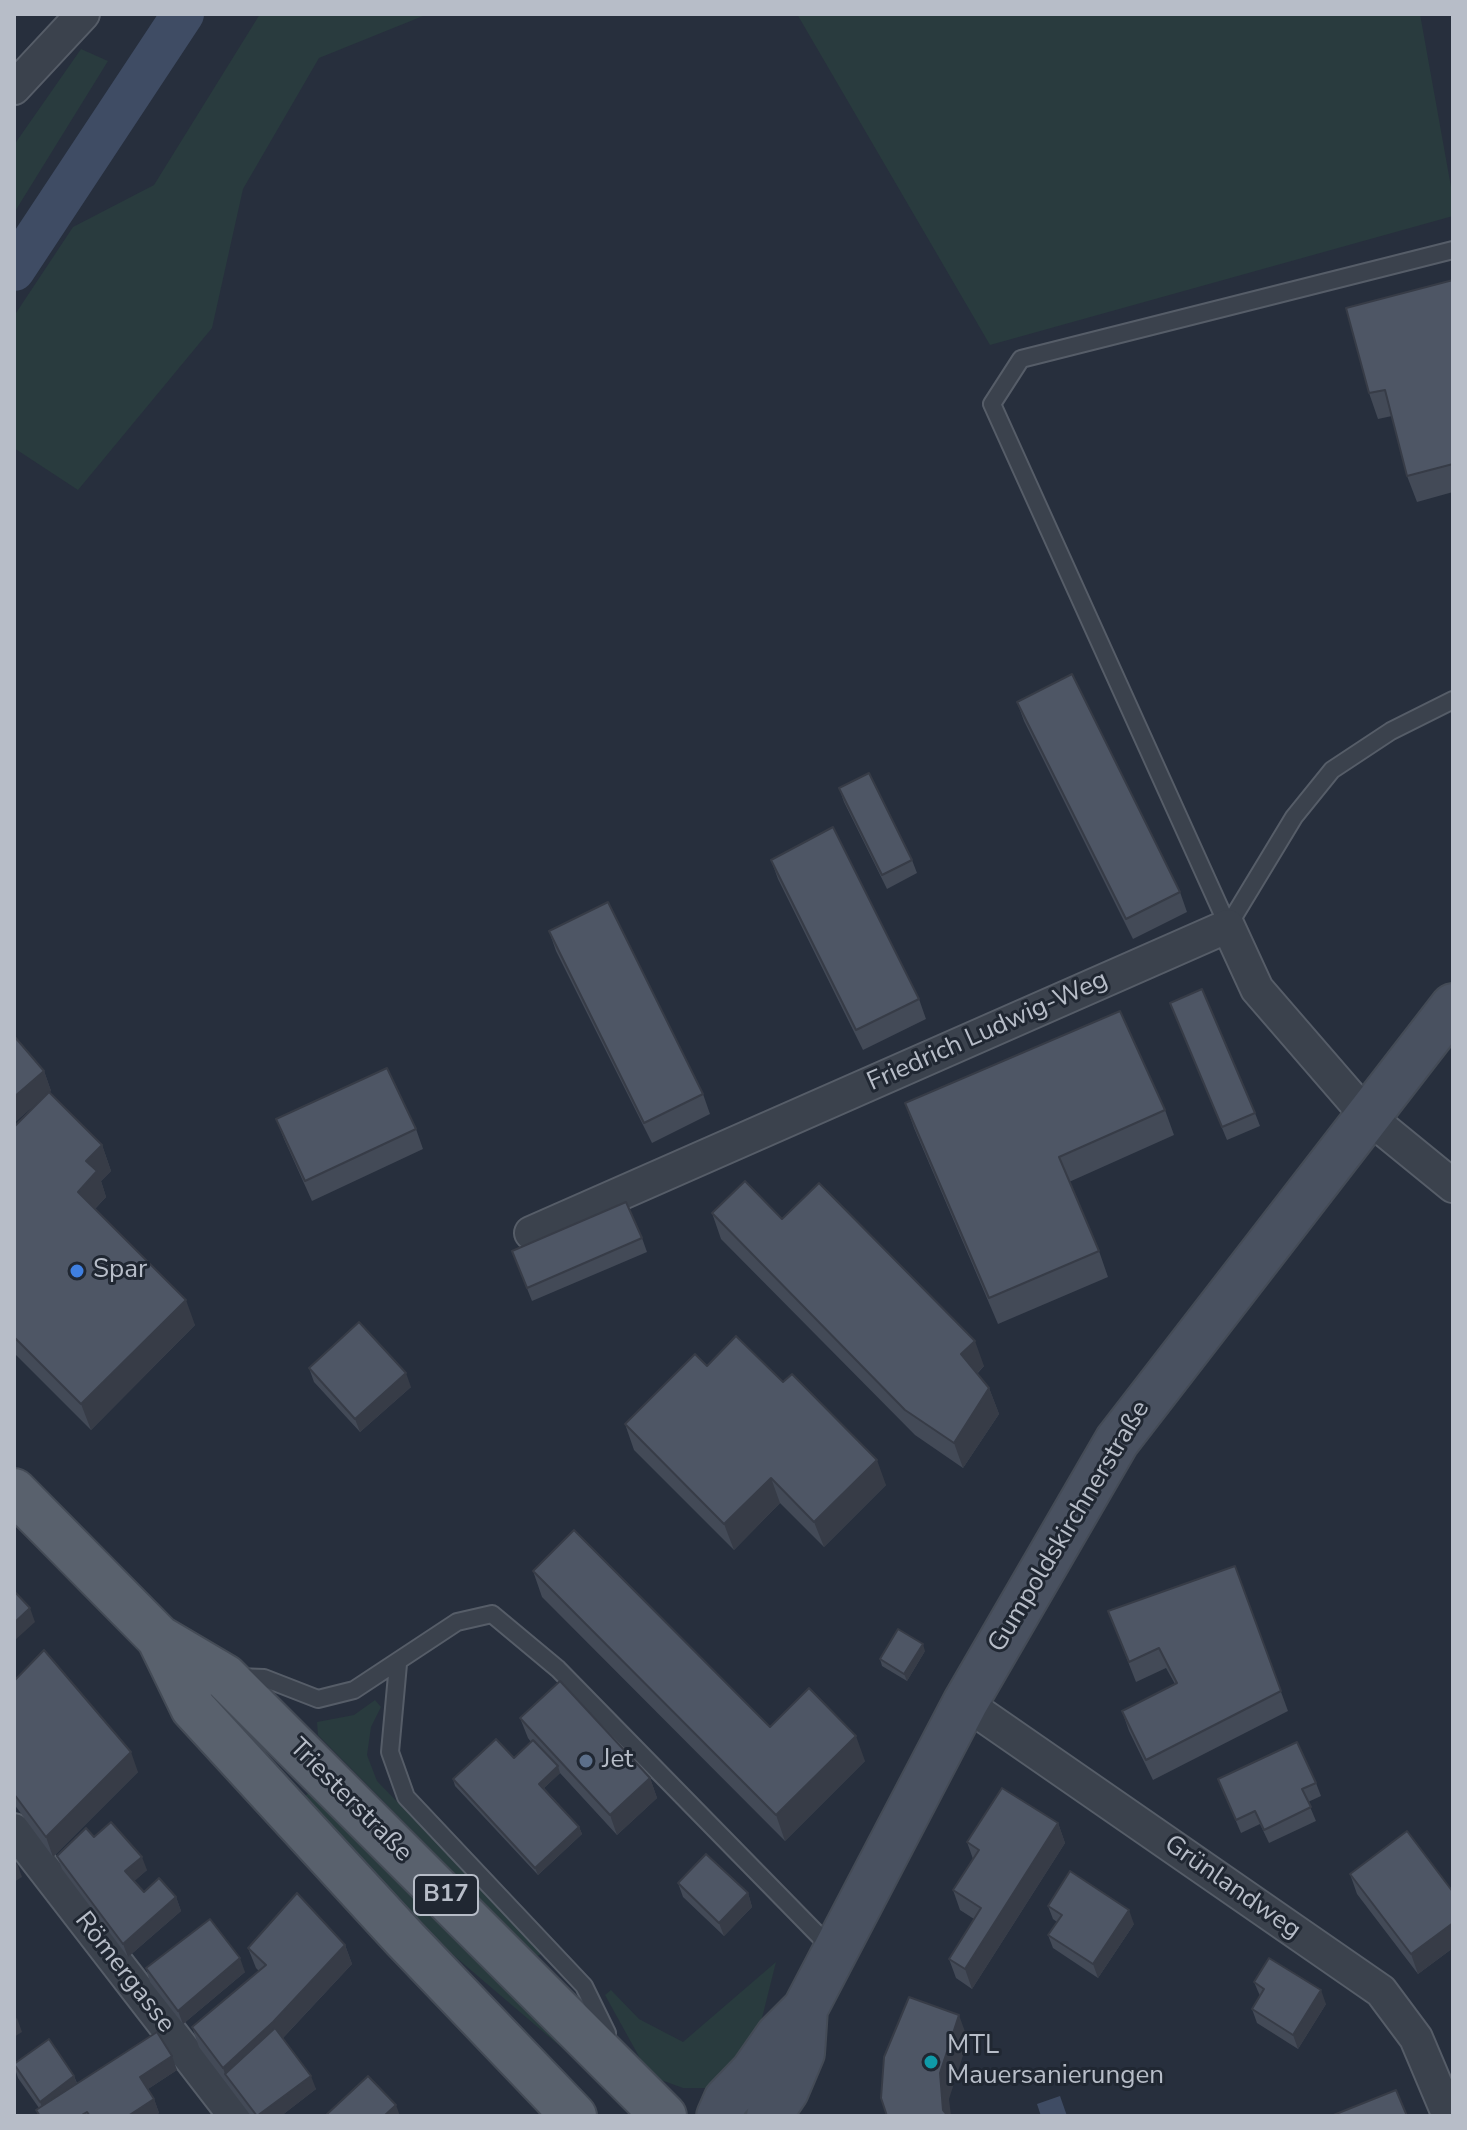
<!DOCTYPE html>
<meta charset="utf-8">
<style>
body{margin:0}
#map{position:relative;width:1467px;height:2130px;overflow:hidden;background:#272f3d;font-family:"Nunito Sans",sans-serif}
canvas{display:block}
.frame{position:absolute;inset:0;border:16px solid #b7bdc8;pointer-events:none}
</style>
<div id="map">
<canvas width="1467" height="2130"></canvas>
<div class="frame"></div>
</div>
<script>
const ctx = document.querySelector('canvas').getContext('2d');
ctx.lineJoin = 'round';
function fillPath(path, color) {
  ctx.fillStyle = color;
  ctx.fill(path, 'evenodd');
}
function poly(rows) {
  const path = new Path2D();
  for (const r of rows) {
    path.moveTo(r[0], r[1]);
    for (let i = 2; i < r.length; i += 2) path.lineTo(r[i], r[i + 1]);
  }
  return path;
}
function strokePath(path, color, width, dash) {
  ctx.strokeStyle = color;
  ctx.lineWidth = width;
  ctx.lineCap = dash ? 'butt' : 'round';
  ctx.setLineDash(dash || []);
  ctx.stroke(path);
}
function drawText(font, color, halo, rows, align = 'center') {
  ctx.font = font + ' "Nunito Sans",sans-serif';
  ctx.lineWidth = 6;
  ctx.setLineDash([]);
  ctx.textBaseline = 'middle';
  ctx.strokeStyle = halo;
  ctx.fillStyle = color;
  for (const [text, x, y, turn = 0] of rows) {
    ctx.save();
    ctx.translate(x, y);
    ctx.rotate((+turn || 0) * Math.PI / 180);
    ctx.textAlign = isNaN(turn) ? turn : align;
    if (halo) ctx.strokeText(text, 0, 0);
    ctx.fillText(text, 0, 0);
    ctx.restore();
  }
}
const green = poly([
 [260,14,428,14,319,58,243,189,212,328,78,490,14,448,14,316,73,227,154,185],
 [797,14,1420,14,1453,198,1453,216,990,345],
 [81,49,108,61,14,213,14,145],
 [375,1700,381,1707,371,1727,367,1755,377,1781,540,1949,540,1955,536,1956,318,1735,317,1722,354,1715],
 [311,1791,565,2042,561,2047,432,1937,307,1800,305,1796],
 [776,1962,755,2046,723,2081,705,2088,683,2088,661,2080,642,2062,605,1995,611,1990,639,2019,683,2042]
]);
const water = poly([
 [1060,2096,1067,2116,1041,2116,1037,2104]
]);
const canal = poly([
 [14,270,183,14]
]);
const lane = poly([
 [1453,250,1021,359,992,404,1228,926,1294,817,1332,770,1391,731,1453,700],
 [398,1664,390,1752,406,1797,584,1986,607,2033,607,2042],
 [237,1677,264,1678,318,1699,354,1690,457,1622,492,1614,558,1669,833,1950]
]);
const street = poly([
 [14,88,83,14],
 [531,1233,1228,926,1257,989,1366,1115,1453,1186],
 [965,1703,1381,1991,1416,2038,1449,2116],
 [14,1830,235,2116]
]);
const secondary = poly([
 [719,2116,726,2100,753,2072,778,2036,805,2009,965,1703,1117,1441,1453,1006],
 [769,2116,786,2091,802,2053,805,2009]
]);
const primary = poly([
 [14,1491,159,1638,225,1677,664,2116],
 [159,1638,193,1708,404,1938,574,2116]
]);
const wall = poly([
 [1453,280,1453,492,1417,502,1407,476,1392,416,1378,419,1369,393],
 [1017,702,1180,892,1187,912,1133,939,1024,721],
 [839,788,912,860,917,873,887,889,844,802],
 [771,860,919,999,926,1019,863,1050,778,879],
 [549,931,703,1094,710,1114,652,1143,556,951],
 [1170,1003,1255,1113,1260,1126,1227,1140],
 [14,1036,44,1071,51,1091,49,1092,102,1145,111,1171,101,1181,106,1197,95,1209,195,1325,91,1430,14,1353,14,1127,46,1095,14,1123],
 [905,1103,1165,1110,1174,1135,1069,1182,1099,1251,1108,1277,998,1324,914,1128],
 [276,1119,416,1129,423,1149,312,1201,284,1139],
 [712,1213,782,1219,984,1366,977,1374,989,1388,999,1414,963,1468,915,1435,721,1239],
 [642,1238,647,1252,532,1301,512,1251],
 [707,1366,886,1485,824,1547,780,1503,734,1550,634,1450,625,1424],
 [309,1368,411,1387,360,1432,314,1382],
 [1235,1566,1288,1711,1153,1780,1129,1731,1122,1711,1175,1684,1166,1668,1136,1682,1108,1611],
 [533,1571,770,1727,865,1761,785,1841,542,1597],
 [925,1651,907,1681,882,1666,880,1659],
 [14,1681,138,1772,53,1857,14,1804],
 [520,1718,650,1778,657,1798,617,1835,560,1773,544,1788,579,1827,582,1834,538,1875,455,1786,453,1779,514,1758,531,1742,528,1738],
 [1218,1779,1316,1783,1321,1796,1308,1802,1316,1821,1269,1843,1260,1824,1241,1833],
 [1058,1823,1065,1843,972,1989,956,1978,949,1959,974,1919,960,1910,953,1890,973,1859,967,1842],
 [94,1837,147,1870,134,1881,144,1892,176,1897,181,1911,128,1957,62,1869,57,1856],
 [1350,1874,1453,1892,1453,1948,1418,1974,1357,1894],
 [678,1883,748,1893,752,1907,724,1936,683,1897],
 [1048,1906,1134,1924,1098,1978,1053,1948,1048,1935,1057,1922,1053,1919],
 [345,1945,352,1964,283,2038,316,2089,281,2116,251,2116,199,2047,192,2027,259,1971,256,1968,248,1948],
 [146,1968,245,1972,183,2024,150,1982],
 [1254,1982,1326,2004,1298,2049,1257,2023,1252,2009,1260,1996],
 [14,2066,74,2076,77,2083,177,2070,148,2089,154,2099,159,2113,154,2116,39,2116,36,2110,39,2108,18,2078]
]);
const shadedWall = poly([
 [44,1071,51,1091,14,1123,14,1097],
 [102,1145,111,1171,101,1181,106,1197,87,1217,78,1192,86,1161],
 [186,1300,195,1325,91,1430,81,1404],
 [975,1341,984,1366,970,1380,961,1354],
 [406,1373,411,1387,360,1432,355,1419],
 [989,1388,999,1414,963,1468,954,1443],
 [877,1460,886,1485,824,1547,814,1522],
 [771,1478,780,1503,734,1550,724,1524],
 [30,1608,35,1622,14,1641,14,1623],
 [923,1644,925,1651,907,1681,904,1674],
 [856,1736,865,1761,785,1841,776,1815],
 [131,1752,138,1772,53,1857,46,1837],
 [558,1766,560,1773,542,1790,539,1784],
 [650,1778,657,1798,617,1835,610,1815],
 [1058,1823,1065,1843,972,1989,965,1969],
 [579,1827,582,1834,538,1875,535,1868],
 [142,1857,147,1870,130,1885,125,1871],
 [17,1863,22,1877,14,1882,14,1865],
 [748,1893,752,1907,724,1936,719,1923],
 [176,1897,181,1911,128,1957,123,1944],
 [1129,1910,1134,1924,1098,1978,1093,1964],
 [1453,1923,1453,1948,1418,1974,1411,1954],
 [345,1945,352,1964,280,2041,225,2074,223,2068],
 [240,1958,245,1972,183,2024,178,2011],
 [1321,1990,1326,2004,1298,2049,1293,2035],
 [959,2015,968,2040,949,2099,951,2116,945,2116,943,2110,940,2073],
 [17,2018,22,2032,14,2037,14,2020],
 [172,2056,177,2070,145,2091,140,2077],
 [74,2076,79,2090,45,2115,40,2102],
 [311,2076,316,2089,281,2116,258,2116],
 [154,2099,159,2113,154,2116,128,2116],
 [396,2105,400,2116,384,2116]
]);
const building = poly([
 [1453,280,1453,464,1407,476,1385,390,1369,393,1346,308,1453,280],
 [1072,674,1180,892,1126,919,1017,702,1072,674],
 [869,773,912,860,882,875,839,788,869,773],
 [833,827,919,999,856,1030,771,860,833,827],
 [608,902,703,1094,644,1123,549,931,608,902],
 [1202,989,1255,1113,1222,1127,1170,1003,1202,989],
 [1120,1011,1165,1110,1059,1157,1099,1251,989,1298,905,1103,1120,1011],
 [14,1036,44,1071,14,1097,14,1036],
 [387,1068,416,1129,305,1181,276,1119,387,1068],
 [49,1092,102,1145,86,1161,97,1171,78,1192,186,1300,81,1404,14,1337,14,1127,49,1092],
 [745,1181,782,1219,819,1183,975,1341,961,1354,989,1388,954,1443,905,1410,712,1213,745,1181],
 [626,1202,642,1238,527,1288,512,1251,626,1202],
 [359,1322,406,1373,355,1419,309,1368,359,1322],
 [736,1336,783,1382,792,1374,877,1460,814,1522,771,1478,724,1524,625,1424,695,1354,707,1366,736,1336],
 [574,1530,770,1727,809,1688,856,1736,776,1815,533,1571,574,1530],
 [1235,1566,1281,1691,1146,1760,1122,1711,1177,1683,1159,1648,1129,1662,1108,1611,1235,1566],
 [14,1591,30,1608,14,1623,14,1591],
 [898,1629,923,1644,904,1674,880,1659,898,1629],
 [44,1650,131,1752,46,1837,14,1794,14,1681,44,1650],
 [560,1681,650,1778,610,1815,520,1718,560,1681],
 [496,1739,514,1758,533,1740,558,1766,539,1784,579,1827,535,1868,453,1779,496,1739],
 [1297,1742,1316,1783,1302,1789,1311,1807,1264,1830,1255,1811,1236,1820,1218,1779,1297,1742],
 [1002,1788,1058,1823,965,1969,949,1959,981,1908,953,1890,979,1850,967,1842,1002,1788],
 [111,1822,142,1857,125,1871,144,1892,159,1878,176,1897,123,1944,57,1856,86,1828,94,1837,111,1822],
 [1407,1831,1453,1892,1453,1923,1411,1954,1350,1874,1407,1831],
 [706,1854,748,1893,719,1923,678,1883,706,1854],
 [1070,1871,1129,1910,1093,1964,1048,1935,1062,1915,1048,1906,1070,1871],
 [297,1893,345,1945,273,2022,223,2068,192,2027,266,1965,248,1948,297,1893],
 [210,1919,240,1958,178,2011,146,1968,210,1919],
 [1269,1958,1321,1990,1293,2035,1252,2009,1264,1989,1254,1982,1269,1958],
 [909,1997,959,2015,940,2073,943,2110,948,2116,887,2116,881,2098,884,2057,909,1997],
 [275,2028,311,2076,257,2116,225,2074,275,2028],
 [157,2032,172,2056,140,2077,154,2099,128,2116,90,2116,87,2112,80,2116,40,2116,36,2110,157,2032],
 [49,2039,74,2076,40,2102,14,2064,49,2039],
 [368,2076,396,2105,384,2116,325,2116,368,2076],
 [1396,2090,1407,2116,1331,2116,1396,2090]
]);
const markers = [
 [77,1271,8,"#3f7fe0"],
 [586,1761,8,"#5c6f8a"],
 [931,2062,8,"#0f9aa8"]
];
const shields = [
 [446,1895,64]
];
const shieldNames = [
 ["B17",446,1895]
];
const streetNames = [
 ["Friedrich Ludwig-Weg",988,1032,-24],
 ["Gumpoldskirchnerstraße",1070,1527,-59],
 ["Triesterstraße",350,1801,45],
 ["Grünlandweg",1232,1888,35],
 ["Römergasse",124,1973,52]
];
const poiNames = [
 ["Spar",93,1271],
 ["Jet",602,1761],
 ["MTL",947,2047],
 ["Mauersanierungen",947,2077]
];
fillPath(green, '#293b3e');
fillPath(water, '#3f4c64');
strokePath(canal, '#3f4c64', 42);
strokePath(lane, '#565d68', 20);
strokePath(street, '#565d68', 36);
strokePath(secondary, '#444b56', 48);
strokePath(primary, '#444b56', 48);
strokePath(lane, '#3b424d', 16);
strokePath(street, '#3b424d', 32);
strokePath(secondary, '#495160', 44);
strokePath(primary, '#59616d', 44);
fillPath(wall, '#434a57');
fillPath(shadedWall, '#373c47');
fillPath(building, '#4e5665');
strokePath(building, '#373c47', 2);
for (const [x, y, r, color] of markers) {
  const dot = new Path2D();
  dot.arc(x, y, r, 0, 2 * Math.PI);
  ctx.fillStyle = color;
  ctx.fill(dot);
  strokePath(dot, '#202732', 3);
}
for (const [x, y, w] of shields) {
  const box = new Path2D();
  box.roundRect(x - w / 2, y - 20, w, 40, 6);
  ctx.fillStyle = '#202732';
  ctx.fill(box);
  strokePath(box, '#b7bdc8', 2);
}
drawText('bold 24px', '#b7bdc8', null, shieldNames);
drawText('26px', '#b7bdc8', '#202732', streetNames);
drawText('26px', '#b7bdc8', '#202732', poiNames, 'left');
</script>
